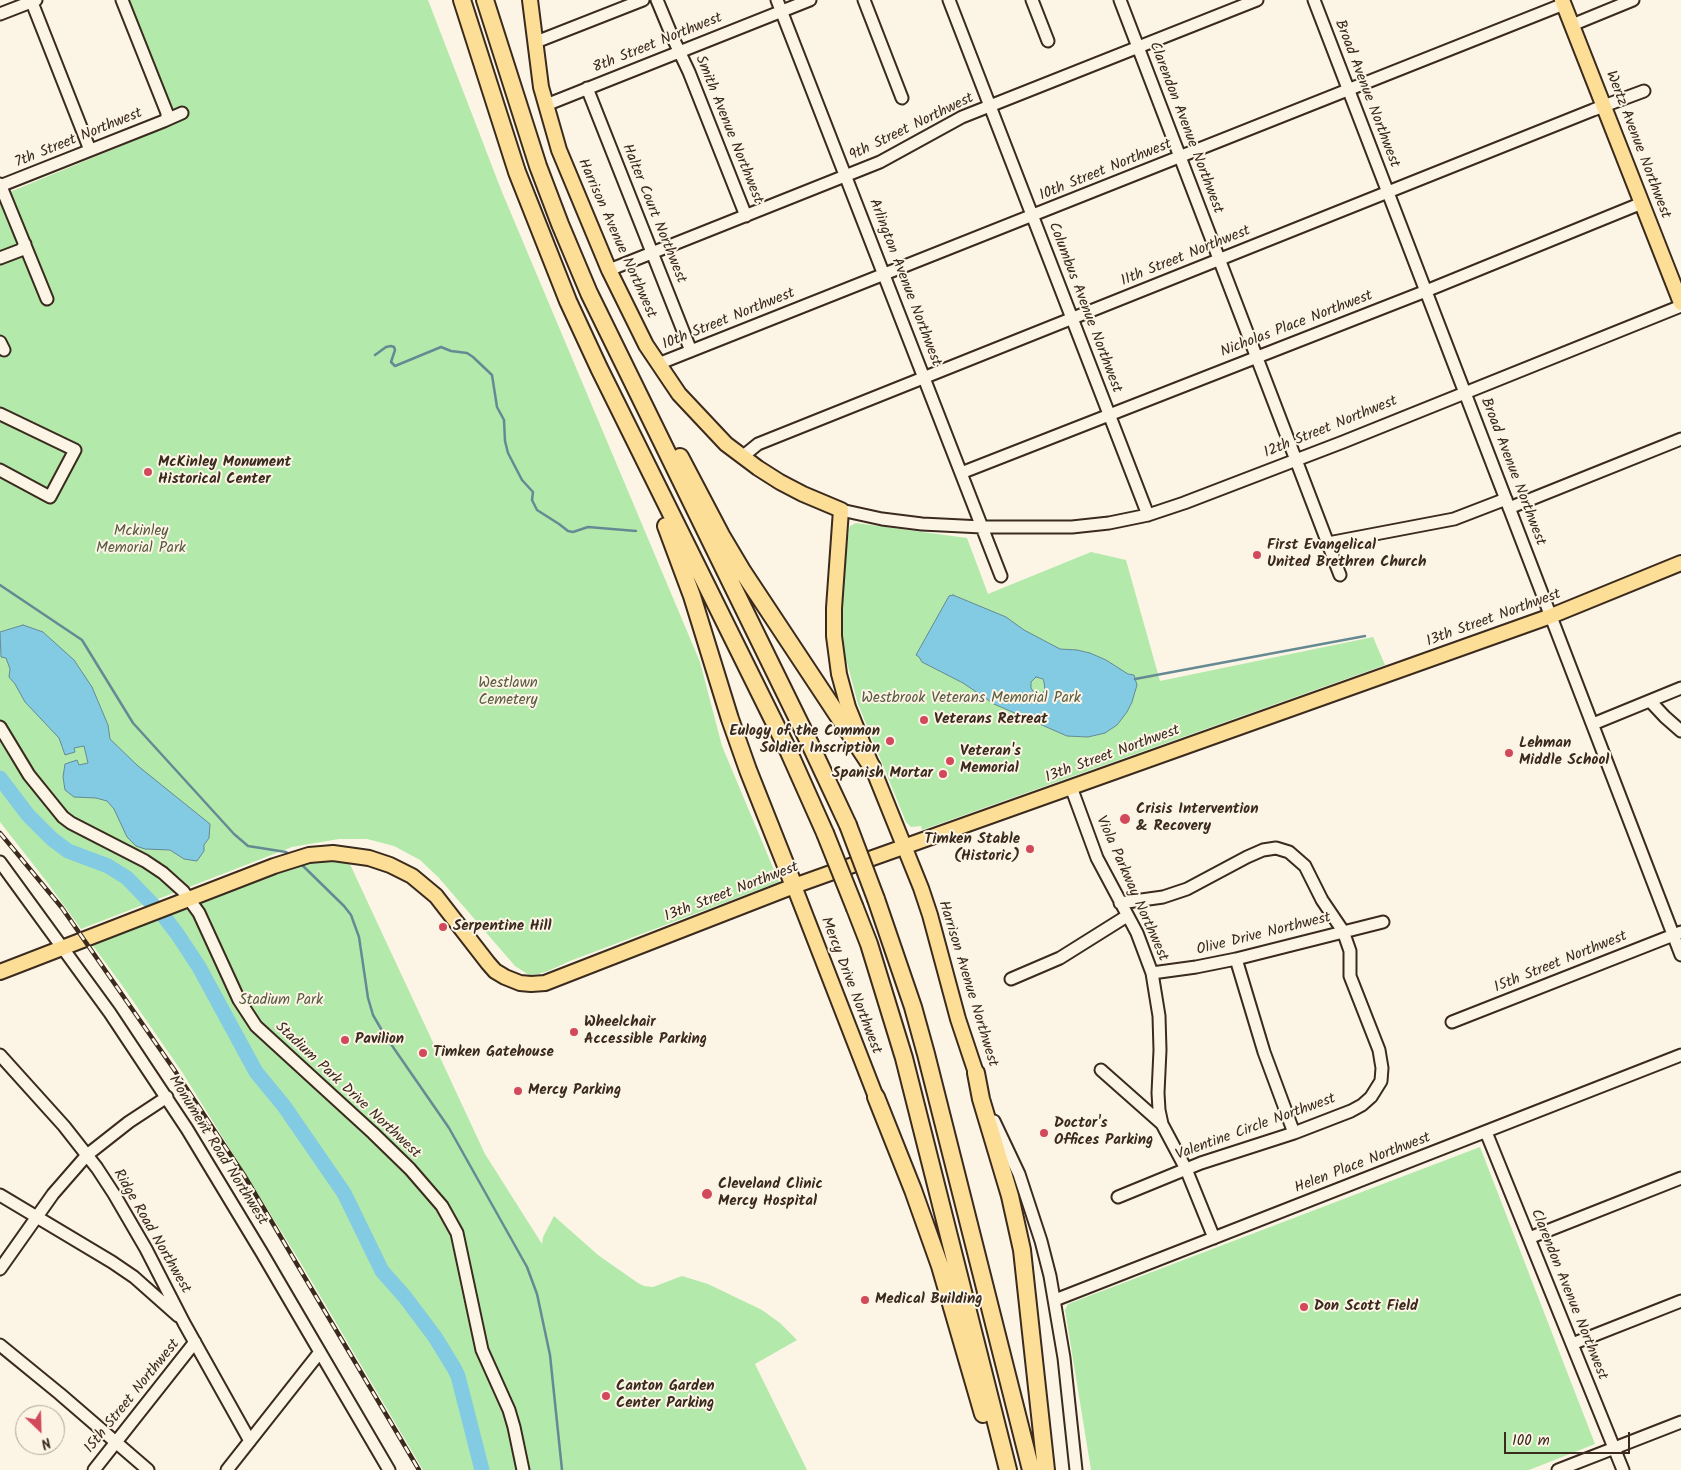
<!DOCTYPE html>
<style>
body{margin:0}
#map{position:relative;width:1681px;height:1470px;overflow:hidden;background:#fcf5e5;font-family:Kalam,sans-serif}
canvas{display:block}
.north{position:absolute;left:15px;top:1405px;width:50px;height:50px;box-sizing:border-box;background:#fcf5e5;border:1px solid #afa495;border-radius:50%;rotate:156deg;font-size:14px;font-weight:700;line-height:20px;text-align:center;color:#3b2a1e}
.north::after{content:'';display:block;margin:auto;width:18px;height:22px;background:#d1495b;clip-path:polygon(50% 0,100% 100%,50% 72%,0 100%)}
.scale{position:absolute;left:1504px;top:1432px;width:126px;height:22px;box-sizing:border-box;border:2px solid #3b2a1e;border-top:0;padding-left:6px;font-size:15px;line-height:18px;white-space:nowrap;color:#3b2a1e;-webkit-text-stroke:4px #fcf5e5;paint-order:stroke}
</style>
<div id="map">
<canvas width="1681" height="1470"></canvas>
<div class="north">N</div>
<div class="scale">100 m</div>
</div>
<script>
const ctx = document.querySelector('canvas').getContext('2d');
ctx.lineJoin = 'round';
function fillPath(path, color) {
  ctx.fillStyle = color;
  ctx.fill(path, 'evenodd');
}
function poly(rows) {
  const path = new Path2D();
  for (const r of rows) {
    path.moveTo(r[0], r[1]);
    for (let i = 2; i < r.length; i += 2) path.lineTo(r[i], r[i + 1]);
  }
  return path;
}
function strokePath(path, color, width, dash) {
  ctx.strokeStyle = color;
  ctx.lineWidth = width;
  ctx.lineCap = dash ? 'butt' : 'round';
  ctx.setLineDash(dash || []);
  ctx.stroke(path);
}
function drawText(font, color, halo, rows, align = 'center') {
  ctx.font = font + ' Kalam,sans-serif';
  ctx.lineWidth = 4;
  ctx.setLineDash([]);
  ctx.textBaseline = 'middle';
  ctx.strokeStyle = halo;
  ctx.fillStyle = color;
  for (const [text, x, y, turn = 0] of rows) {
    ctx.save();
    ctx.translate(x, y);
    ctx.rotate((+turn || 0) * Math.PI / 180);
    ctx.textAlign = isNaN(turn) ? turn : align;
    if (halo) ctx.strokeText(text, 0, 0);
    ctx.fillText(text, 0, 0);
    ctx.restore();
  }
}
const green = poly([
 [129,0,428,0,502,192,700,662,722,746,779,882,570,961,548,971,538,974,529,975,515,966,439,878,420,860,394,846,367,839,339,839,292,847,81,929,47,882,0,822,0,196,177,123],
 [856,523,967,538,988,594,1091,552,1126,560,1160,681,1373,637,1385,665,922,830,921,826,911,827,906,822,858,704,845,655,842,628,843,580,849,529,850,526],
 [315,859,348,860,485,1154,542,1244,543,1237,554,1216,598,1255,638,1283,644,1286,653,1287,682,1276,708,1284,762,1310,780,1323,797,1340,755,1364,807,1470,423,1470,299,1260,182,1072,124,988,91,943],
 [1480,1147,1595,1444,1529,1470,1091,1470,1065,1310,1068,1304]
]);
const water = poly([
 [953,595,1006,617,1024,630,1060,649,1077,650,1090,653,1106,660,1128,674,1134,675,1137,685,1132,702,1127,712,1117,725,1105,733,1088,737,1067,736,994,704,963,683,922,662,919,657,916,655,949,596,953,595],
 [1036,677,1043,679,1044,682,1045,690,1041,695,1035,694,1031,688,1031,682,1036,677],
 [23,625,43,632,74,660,92,687,108,725,110,739,138,766,210,824,209,838,204,845,204,851,197,861,184,859,170,850,145,849,136,846,127,837,114,809,107,801,96,798,74,797,65,790,63,777,65,764,77,760,79,765,88,763,84,746,74,748,75,752,65,755,59,738,25,702,15,684,9,677,10,669,6,658,1,657,0,632,23,625]
]);
const stream = poly([
 [375,355,386,347,391,346,394,347,395,350,391,362,395,366,441,347,451,351,467,353,473,357,492,375,497,407,504,420,505,441,508,453,522,480,533,492,532,500,537,510,559,524,568,531,573,532,588,527,636,531],
 [0,585,82,640,133,723,234,834,248,846,286,852,289,855],
 [1135,679,1365,636],
 [300,863,344,906,351,915,359,937,368,998,373,1015,384,1034,449,1128,527,1267,537,1294,550,1355,562,1470]
]);
const river = poly([
 [0,778,28,815,52,839,68,851,108,866,127,878,162,914,178,935,199,967,256,1072,284,1106,344,1193,382,1271,405,1297,435,1337,454,1368,458,1376,482,1470]
]);
const minor = poly([
 [31,0,90,150],
 [122,0,167,113,167,118],
 [657,0,672,36,689,72,746,216],
 [777,0,1001,576],
 [864,0,902,98],
 [949,0,1148,515],
 [1032,0,1048,41],
 [1120,0,1340,575],
 [1314,0,1681,955],
 [0,14,36,0],
 [1572,25,1633,0],
 [536,42,643,0],
 [587,88,691,351],
 [546,105,810,0],
 [0,184,47,299],
 [0,186,164,121,182,113],
 [0,258,21,250,25,244],
 [609,270,880,162,962,117,1257,0],
 [0,342,4,350],
 [658,364,1564,4],
 [0,414,75,450,50,497,0,470],
 [742,457,758,444,1593,110,1644,91],
 [961,473,1426,291,1642,203],
 [1509,508,1681,439],
 [841,510,882,519,922,524,982,527,1072,527,1109,523,1148,515,1184,503,1343,442,1681,306],
 [1328,543,1454,519,1506,499],
 [1650,701,1665,717,1681,731],
 [1593,724,1681,688],
 [0,727,29,775,63,817,71,823,145,861,163,873,183,891,199,913,239,1000,256,1026,373,1133,410,1169,442,1206,457,1233,482,1350,509,1410,514,1427,523,1470],
 [1071,787,1097,858,1137,933,1152,973,1159,1016,1160,1050,1158,1093,1159,1110,1162,1124],
 [0,862,110,1013,187,1129,262,1253,389,1470],
 [1236,959,1264,1052,1294,1133],
 [1152,973,1196,967,1236,959,1383,922],
 [1011,979,1060,958,1127,916],
 [1452,1022,1681,932],
 [0,1055,64,1126,97,1168,114,1194,146,1249,184,1323,250,1441],
 [1101,1070,1162,1124,1186,1169,1214,1238],
 [994,1121,1019,1174,1041,1241,1050,1276,1064,1358,1076,1470],
 [1486,1132,1623,1470],
 [0,1195,112,1262,134,1277,178,1316],
 [1118,1197,1201,1163,1294,1133,1351,1111,1362,1105,1371,1097,1381,1081,1382,1068,1379,1050,1350,976,1350,951,1343,931,1322,900,1305,866,1289,852,1276,848,1263,850,1247,857,1187,889,1163,897,1120,903],
 [1529,1238,1681,1178],
 [0,1269,53,1194,87,1155,129,1122,167,1097],
 [1055,1300,1681,1055],
 [1572,1344,1681,1301],
 [0,1345,60,1394,148,1470],
 [94,1470,195,1342],
 [227,1470,320,1352],
 [1558,1470,1681,1422]
]);
const major = poly([
 [530,0,541,87,559,150,609,270,646,345,679,394,726,444,758,468,780,482,803,494,841,510,834,608,834,636,839,674,848,707,921,888,930,915,958,1019,976,1073],
 [1562,0,1681,303],
 [794,886,876,1097],
 [0,972,274,866,309,855,333,853,369,858,390,865,412,876,436,896,488,963,495,971,505,977,520,983,531,984,545,983,794,886,1551,616,1681,563]
]);
const highway = poly([
 [462,0,517,172,568,301,599,368,788,750,825,833],
 [485,0,538,166,560,224,589,293,810,744,848,825],
 [680,457,721,535,743,572,872,767],
 [666,526,692,596,730,719,748,770,794,886],
 [876,899,913,1007,926,1054,1031,1470],
 [855,908,869,944,904,1058,1008,1470],
 [976,1073,981,1099,1010,1196,1022,1250,1046,1470],
 [876,1097,913,1190,940,1266,983,1414]
]);
const rail = poly([
 [0,833,62,908,173,1068,244,1175,419,1470]
]);
const highwayBridge = poly([
 [848,825,876,899],
 [825,833,855,908]
]);
const markers = [
 [148,472,5,"#d1495b"],
 [1257,555,5,"#d1495b"],
 [924,720,5,"#d1495b"],
 [890,741,5,"#d1495b"],
 [1509,753,5,"#d1495b"],
 [950,761,5,"#d1495b"],
 [943,774,5,"#d1495b"],
 [1125,819,6,"#d1495b"],
 [1030,849,5,"#d1495b"],
 [443,927,5,"#d1495b"],
 [574,1032,5,"#d1495b"],
 [345,1040,5,"#d1495b"],
 [423,1053,5,"#d1495b"],
 [518,1091,5,"#d1495b"],
 [1044,1133,5,"#d1495b"],
 [707,1194,6,"#d1495b"],
 [865,1300,5,"#d1495b"],
 [1304,1307,5,"#d1495b"],
 [606,1396,5,"#d1495b"]
];
const streetNames = [
 ["8th Street Northwest",658,44,-22],
 ["Broad Avenue Northwest",1366,94,69],
 ["9th Street Northwest",912,128,-26],
 ["Clarendon Avenue Northwest",1185,128,69],
 ["Smith Avenue Northwest",728,130,68],
 ["7th Street Northwest",79,139,-22],
 ["Wertz Avenue Northwest",1637,145,69],
 ["10th Street Northwest",1106,171,-22],
 ["Halter Court Northwest",653,214,68],
 ["Harrison Avenue Northwest",616,239,66],
 ["11th Street Northwest",1186,257,-22],
 ["Arlington Avenue Northwest",904,283,69],
 ["Columbus Avenue Northwest",1084,308,69],
 ["10th Street Northwest",729,320,-22],
 ["Nicholas Place Northwest",1297,325,-21],
 ["12th Street Northwest",1331,428,-22],
 ["Broad Avenue Northwest",1512,472,69],
 ["13th Street Northwest",1494,619,-20],
 ["13th Street Northwest",1113,755,-20],
 ["Viola Parkway Northwest",1131,889,66],
 ["13th Street Northwest",732,893,-21],
 ["Olive Drive Northwest",1264,935,-14],
 ["15th Street Northwest",1561,963,-22],
 ["Harrison Avenue Northwest",967,984,73],
 ["Mercy Drive Northwest",850,986,69],
 ["Stadium Park Drive Northwest",347,1091,43],
 ["Valentine Circle Northwest",1256,1128,-20],
 ["Monument Road Northwest",217,1151,58],
 ["Helen Place Northwest",1363,1164,-21],
 ["Ridge Road Northwest",151,1232,60],
 ["Clarendon Avenue Northwest",1568,1295,68],
 ["15th Street Northwest",133,1397,-51]
];
const poiNames = [
 ["McKinley Monument",158,463],
 ["Historical Center",158,480],
 ["First Evangelical",1267,546],
 ["United Brethren Church",1267,563],
 ["Veterans Retreat",934,720],
 ["Eulogy of the Common",880,732,"right"],
 ["Soldier Inscription",880,749,"right"],
 ["Lehman",1519,744],
 ["Middle School",1519,761],
 ["Veteran's",960,752],
 ["Memorial",960,769],
 ["Spanish Mortar",933,774,"right"],
 ["Crisis Intervention",1136,810],
 ["& Recovery",1136,827],
 ["Timken Stable",1020,840,"right"],
 ["(Historic)",1020,857,"right"],
 ["Serpentine Hill",453,927],
 ["Wheelchair",584,1023],
 ["Accessible Parking",584,1040],
 ["Pavilion",355,1040],
 ["Timken Gatehouse",433,1053],
 ["Mercy Parking",528,1091],
 ["Doctor's",1054,1124],
 ["Offices Parking",1054,1141],
 ["Cleveland Clinic",718,1185],
 ["Mercy Hospital",718,1202],
 ["Medical Building",875,1300],
 ["Don Scott Field",1314,1307],
 ["Canton Garden",616,1387],
 ["Center Parking",616,1404]
];
const parkNames = [
 ["Mckinley",141,532],
 ["Memorial Park",141,549],
 ["Westlawn",508,684],
 ["Cemetery",508,701],
 ["Westbrook Veterans Memorial Park",971,699],
 ["Stadium Park",281,1001]
];
fillPath(green, '#b3e9ab');
fillPath(water, '#83cae3');
strokePath(water, '#668a94', 1);
strokePath(stream, '#668a94', 2.5);
strokePath(river, '#83cae3', 15);
strokePath(minor, '#3b2a1e', 15);
strokePath(major, '#3b2a1e', 18);
strokePath(highway, '#3b2a1e', 20);
strokePath(minor, '#fcf5e5', 11);
strokePath(major, '#fcde96', 14);
strokePath(highway, '#fcde96', 16);
strokePath(rail, '#3b2a1e', 4.5);
strokePath(rail, '#fcf5e5', 2.5, [8]);
strokePath(highwayBridge, '#3b2a1e', 20, []);
strokePath(highwayBridge, '#fcde96', 16);
for (const [x, y, r, color] of markers) {
  const dot = new Path2D();
  dot.arc(x, y, r, 0, 2 * Math.PI);
  ctx.fillStyle = color;
  ctx.fill(dot);
  strokePath(dot, '#fcf5e5', 2);
}
drawText('15px', '#3b2a1e', '#fcf5e5', streetNames);
drawText('bold 15px', '#3b2a1e', '#fcf5e5', poiNames, 'left');
drawText('15px', '#595a41', '#fcf5e5', parkNames);
</script>
